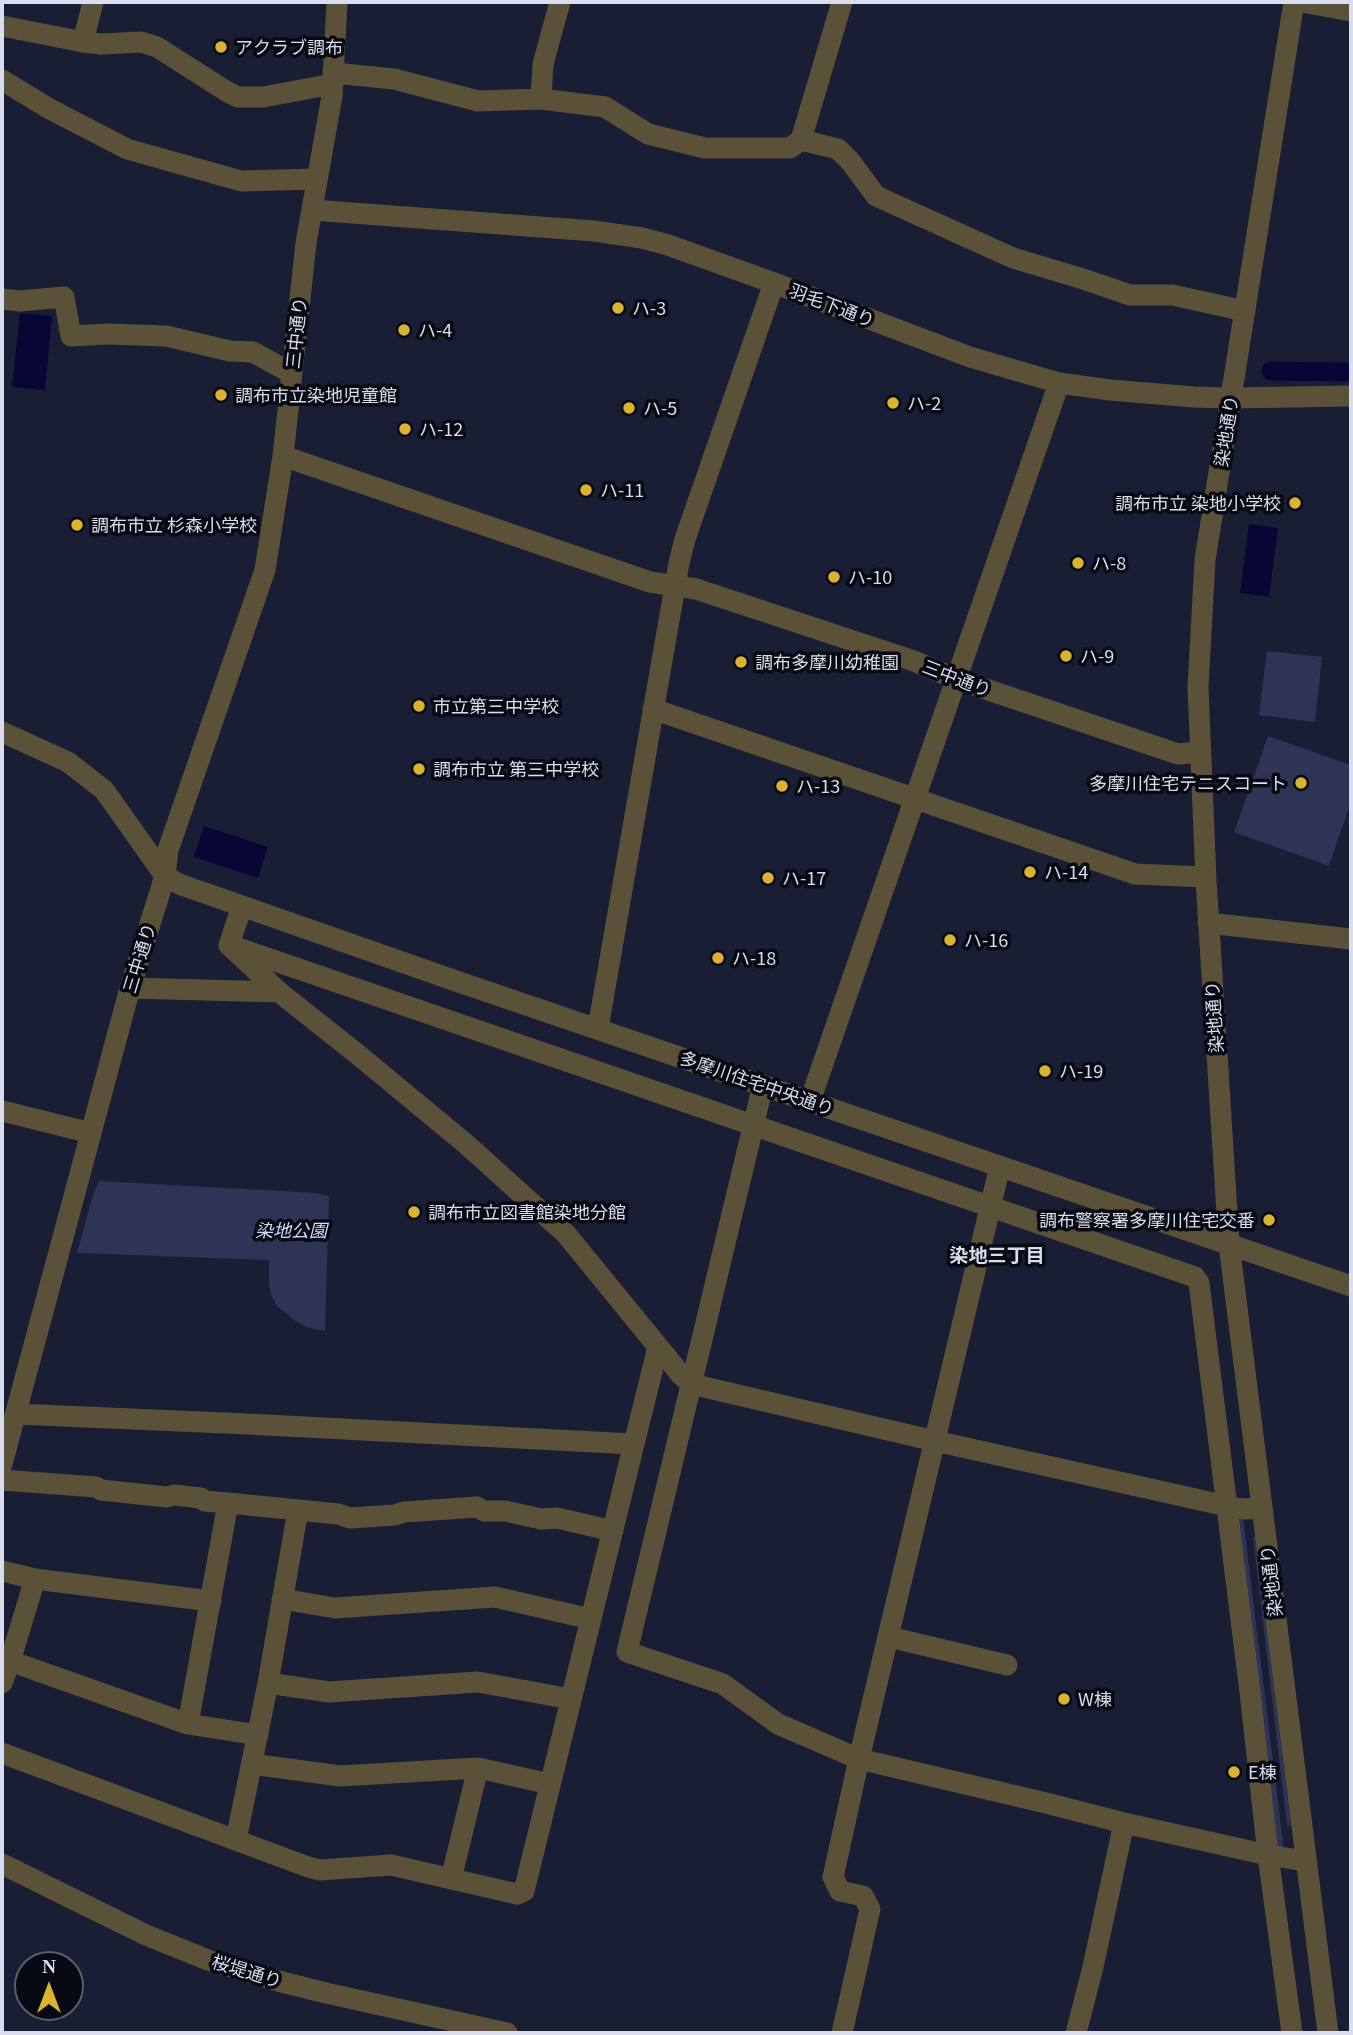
<!DOCTYPE html>
<meta charset="utf-8">
<style>
body{margin:0}
#map{position:relative;width:1353px;height:2035px;overflow:hidden;background:#1a1e34;font-family:Georgia,serif}
canvas{display:block}
.frame{position:absolute;inset:0;border:4px solid #d9dded;pointer-events:none}
.north{position:absolute;left:14px;top:1951px;width:70px;height:70px;box-sizing:border-box;background:#070913;border:2px solid #5b5e6a;border-radius:50%;rotate:0deg;font-size:19px;font-weight:700;line-height:28px;text-align:center;color:#d9dded}
.north::after{content:'';display:block;margin:auto;width:24px;height:32px;background:#dab333;clip-path:polygon(50% 0,100% 100%,50% 72%,0 100%)}
</style>
<div id="map">
<canvas width="1353" height="2035"></canvas>
<div class="frame"></div>
<div class="north">N</div>
</div>
<script>
const ctx = document.querySelector('canvas').getContext('2d');
ctx.lineJoin = 'round';
function fillPath(path, color) {
  ctx.fillStyle = color;
  ctx.fill(path, 'evenodd');
}
function poly(rows) {
  const path = new Path2D();
  for (const r of rows) {
    path.moveTo(r[0], r[1]);
    for (let i = 2; i < r.length; i += 2) path.lineTo(r[i], r[i + 1]);
  }
  return path;
}
function strokePath(path, color, width, dash) {
  ctx.strokeStyle = color;
  ctx.lineWidth = width;
  ctx.lineCap = dash ? 'butt' : 'round';
  ctx.setLineDash(dash || []);
  ctx.stroke(path);
}
function drawText(font, color, halo, rows, align = 'center') {
  ctx.font = font + ' Georgia,"Noto Sans JP",serif';
  ctx.lineWidth = 7;
  ctx.setLineDash([]);
  ctx.textBaseline = 'middle';
  ctx.strokeStyle = halo;
  ctx.fillStyle = color;
  for (const [text, x, y, turn = 0] of rows) {
    ctx.save();
    ctx.translate(x, y);
    ctx.rotate((+turn || 0) * Math.PI / 180);
    ctx.textAlign = isNaN(turn) ? turn : align;
    if (halo) ctx.strokeText(text, 0, 0);
    ctx.fillText(text, 0, 0);
    ctx.restore();
  }
}
const green = poly([
 [1267,651,1322,657,1315,722,1259,715],
 [1268,736,1351,765,1351,802,1329,866,1234,832],
 [99,1181,316,1193,329,1196,325,1331,306,1327,294,1320,277,1306,271,1295,269,1282,269,1260,77,1253,93,1195],
 [1237,1515,1243,1518,1284,1851,1278,1851],
 [1253,1537,1255,1537,1256,1542,1291,1824,1289,1826,1287,1825]
]);
const water = poly([
 [20,313,52,316,45,390,12,387],
 [1249,524,1278,528,1269,597,1240,593],
 [204,826,268,847,258,878,194,857]
]);
const canal = poly([
 [1271,371,1351,372]
]);
const minor = poly([
 [1294,2,1205,560,1198,687,1206,880,1229,1244,1328,2033],
 [1302,2,1351,11],
 [2,26,83,42,101,44,141,42,157,47,226,91,238,97,263,97,333,84],
 [83,42,93,2],
 [334,73,394,79,478,101,541,99,605,107,648,134,705,148,790,148,801,140,838,149,850,161,876,196,1013,258,1083,279,1130,295,1172,295,1245,311],
 [2,80,48,108,127,149,241,181,316,179],
 [541,99,543,64,560,2],
 [801,140,842,2],
 [312,210,594,231,642,238,668,245,774,283,970,357,1059,383,1110,390,1194,397,1231,398,1351,396],
 [2,299,20,301,64,297,71,336,107,334,166,336,230,351,253,352,291,373],
 [283,456,650,582,696,589,914,661,956,679,1178,754,1200,752],
 [653,709,1135,874,1206,877],
 [2,732,68,762,104,790,165,876,179,884,456,981,1351,1286],
 [242,906,229,945,279,992,356,1053,466,1144,566,1234,682,1376,691,1384,935,1441,1227,1506,1243,1509,1262,1508],
 [1208,923,1351,939],
 [229,945,1195,1277,1199,1283,1250,1692,1268,1855,1292,2033],
 [130,988,279,992],
 [598,1028,679,563,685,539,774,283],
 [763,1085,627,1652,723,1684,778,1724,859,1759,1046,1803,1124,1823,1268,1855,1305,1861],
 [810,1101,1059,383],
 [2,1111,91,1133],
 [16,1414,247,1424,634,1444,658,1347],
 [2,1464,130,988,165,876,168,850,265,570,283,456,306,243,332,96,337,2],
 [2,1480,96,1487,101,1490,167,1497,174,1495,201,1498,205,1501,228,1503,338,1514,350,1518,395,1515,404,1512,477,1507,484,1511,505,1511,541,1519,557,1518,613,1531],
 [2,1571,35,1579,211,1601],
 [35,1579,10,1661,188,1724,258,1735],
 [282,1599,335,1608,495,1597,591,1619],
 [889,1637,1007,1665],
 [2,1683,10,1661],
 [268,1683,329,1692,478,1682,571,1699],
 [188,1724,228,1503],
 [2,1753,308,1867,320,1870,391,1865,517,1894,524,1891,634,1444],
 [252,1764,340,1776,478,1768,550,1784],
 [236,1840,268,1683,298,1510],
 [2,1864,146,1935,208,1960,278,1981,326,1993,507,2033],
 [451,1879,478,1768],
 [842,2033,870,1909,863,1896,840,1891,833,1877,859,1759,1000,1166],
 [1076,2033,1093,1967,1124,1823]
]);
const markers = [
 [221,47,7,"#dab333"],
 [618,308,7,"#dab333"],
 [404,330,7,"#dab333"],
 [221,395,7,"#dab333"],
 [893,403,7,"#dab333"],
 [629,408,7,"#dab333"],
 [405,429,7,"#dab333"],
 [586,490,7,"#dab333"],
 [1295,503,7,"#dab333"],
 [77,525,7,"#dab333"],
 [1078,563,7,"#dab333"],
 [834,577,7,"#dab333"],
 [1066,656,7,"#dab333"],
 [741,662,7,"#dab333"],
 [419,706,7,"#dab333"],
 [419,769,7,"#dab333"],
 [1301,783,7,"#dab333"],
 [782,786,7,"#dab333"],
 [1030,872,7,"#dab333"],
 [768,878,7,"#dab333"],
 [950,940,7,"#dab333"],
 [718,958,7,"#dab333"],
 [1045,1071,7,"#dab333"],
 [414,1212,7,"#dab333"],
 [1269,1220,7,"#dab333"],
 [1064,1699,7,"#dab333"],
 [1234,1772,7,"#dab333"]
];
const poiNames = [
 ["アクラブ調布",235,47],
 ["ハ-3",632,308],
 ["ハ-4",418,330],
 ["調布市立染地児童館",235,395],
 ["ハ-2",907,403],
 ["ハ-5",643,408],
 ["ハ-12",419,429],
 ["ハ-11",600,490],
 ["調布市立 染地小学校",1281,503,"right"],
 ["調布市立 杉森小学校",91,525],
 ["ハ-8",1092,563],
 ["ハ-10",848,577],
 ["ハ-9",1080,656],
 ["調布多摩川幼稚園",755,662],
 ["市立第三中学校",433,706],
 ["調布市立 第三中学校",433,769],
 ["多摩川住宅テニスコート",1287,783,"right"],
 ["ハ-13",796,786],
 ["ハ-14",1044,872],
 ["ハ-17",782,878],
 ["ハ-16",964,940],
 ["ハ-18",732,958],
 ["ハ-19",1059,1071],
 ["調布市立図書館染地分館",428,1212],
 ["調布警察署多摩川住宅交番",1255,1220,"right"],
 ["W棟",1078,1699],
 ["E棟",1248,1772]
];
const streetNames = [
 ["羽毛下通り",832,305,21],
 ["三中通り",296,333,-84],
 ["染地通り",1226,431,-81],
 ["三中通り",957,678,21],
 ["三中通り",139,958,-73],
 ["染地通り",1214,1017,-94],
 ["多摩川住宅中央通り",757,1083,19],
 ["染地通り",1271,1581,-97],
 ["桜堤通り",247,1971,17]
];
const parkNames = [
 ["染地公園",291,1230]
];
const neighbourhoodNames = [
 ["染地三丁目",997,1255]
];
fillPath(green, '#2e3456');
fillPath(water, '#090636');
strokePath(canal, '#090636', 19);
strokePath(minor, '#5a5138', 21);
for (const [x, y, r, color] of markers) {
  const dot = new Path2D();
  dot.arc(x, y, r, 0, 2 * Math.PI);
  ctx.fillStyle = color;
  ctx.fill(dot);
  strokePath(dot, '#070913', 2.5);
}
drawText('18px', '#d9dded', '#070913', poiNames, 'left');
drawText('18px', '#d9dded', '#070913', streetNames);
drawText('italic 18px', '#d3dbfd', '#070913', parkNames);
drawText('bold 19px', '#d9dded', '#070913', neighbourhoodNames);
</script>
